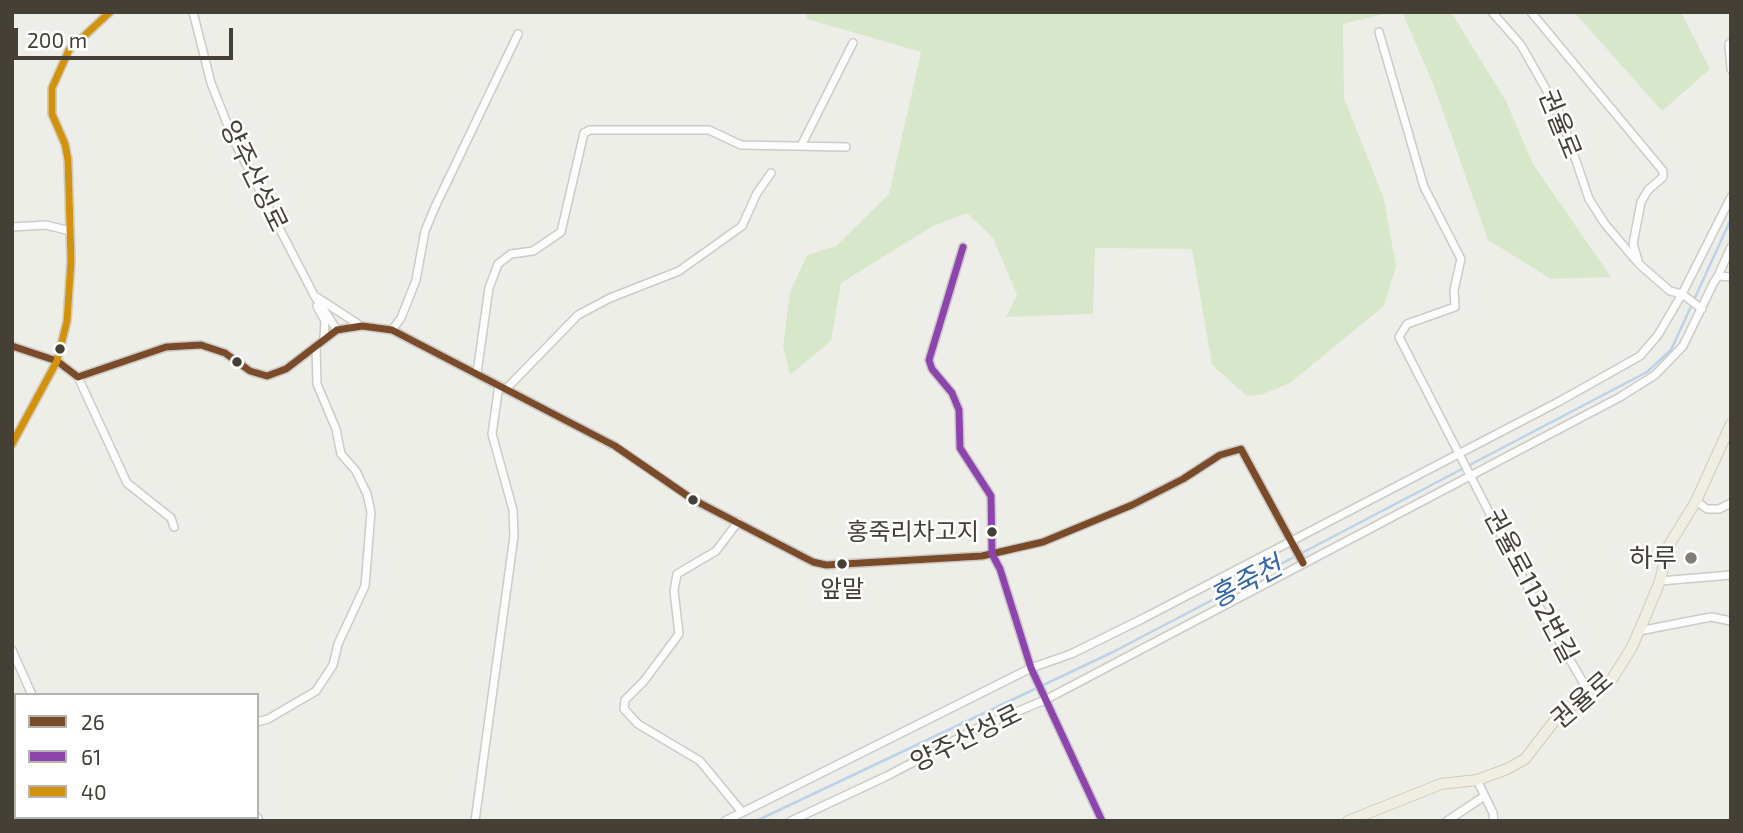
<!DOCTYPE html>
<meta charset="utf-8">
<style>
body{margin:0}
#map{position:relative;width:1743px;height:833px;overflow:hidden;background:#eeeee9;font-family:"Exo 2",sans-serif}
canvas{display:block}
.frame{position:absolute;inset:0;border:14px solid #444036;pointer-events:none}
.legend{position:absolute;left:14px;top:693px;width:245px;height:126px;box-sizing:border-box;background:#fff;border:2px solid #b4b3af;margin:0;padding:9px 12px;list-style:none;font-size:21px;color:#444036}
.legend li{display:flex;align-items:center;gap:14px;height:35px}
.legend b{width:35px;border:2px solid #b4b3af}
.scale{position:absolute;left:14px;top:28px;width:219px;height:32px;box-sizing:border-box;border:4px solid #444036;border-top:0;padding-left:9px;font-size:21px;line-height:24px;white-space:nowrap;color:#444036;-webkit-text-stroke:5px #fff;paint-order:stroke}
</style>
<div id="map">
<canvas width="1743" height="833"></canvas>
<div class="frame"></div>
<ul class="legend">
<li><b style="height:9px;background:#7a4b2a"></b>26</li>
<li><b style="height:9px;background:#8e44ad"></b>61</li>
<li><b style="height:9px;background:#d3920b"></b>40</li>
</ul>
<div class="scale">200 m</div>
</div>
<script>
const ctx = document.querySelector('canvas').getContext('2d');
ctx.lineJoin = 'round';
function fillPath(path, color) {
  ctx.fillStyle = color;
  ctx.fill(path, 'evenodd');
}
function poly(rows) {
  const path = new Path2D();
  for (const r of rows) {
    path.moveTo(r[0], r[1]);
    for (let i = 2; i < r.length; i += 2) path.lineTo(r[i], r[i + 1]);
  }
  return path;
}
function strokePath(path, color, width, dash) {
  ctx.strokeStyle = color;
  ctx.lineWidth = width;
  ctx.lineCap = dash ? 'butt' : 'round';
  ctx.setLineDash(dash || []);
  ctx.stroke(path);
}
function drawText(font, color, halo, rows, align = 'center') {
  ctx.font = font + ' "Exo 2","Noto Sans KR",sans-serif';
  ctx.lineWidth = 5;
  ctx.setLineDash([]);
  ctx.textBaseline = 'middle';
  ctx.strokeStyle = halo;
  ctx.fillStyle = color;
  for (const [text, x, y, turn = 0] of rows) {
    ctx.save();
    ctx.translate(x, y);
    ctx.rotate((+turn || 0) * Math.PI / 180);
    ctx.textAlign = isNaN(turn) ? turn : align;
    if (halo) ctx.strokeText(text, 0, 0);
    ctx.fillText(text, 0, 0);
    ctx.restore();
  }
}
const green = poly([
 [806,12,1393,12,1343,24,1344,98,1384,199,1396,266,1384,306,1290,383,1261,395,1247,396,1212,365,1192,249,1095,248,1093,314,1006,317,1017,295,993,238,967,213,933,226,841,283,831,341,790,375,783,347,790,292,807,255,836,246,889,194,921,52,807,19],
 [1402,12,1451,12,1506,101,1533,164,1611,277,1551,279,1488,240,1434,86],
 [1574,12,1681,12,1710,69,1662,111]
]);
const stream = poly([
 [756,821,1113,652,1647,372,1671,350,1731,219]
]);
const minor = poly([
 [193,12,211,83,234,141,314,295,337,330],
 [1492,12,1521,45,1560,114,1589,199,1605,224,1639,264,1670,291,1682,294,1702,309],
 [1531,12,1663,171,1663,177,1648,190,1641,202,1633,244,1638,260],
 [1379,32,1424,187,1461,259,1454,290,1455,307,1407,324,1399,337,1526,584,1591,696],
 [1729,44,1731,69],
 [801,146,853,43],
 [12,227,46,225,70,231],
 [963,247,929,360,932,369,952,393,959,410,960,448,991,496,992,554,1000,569,1031,668,1102,821],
 [1718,276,1731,247],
 [318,298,361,326],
 [317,306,325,321,324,337],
 [392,330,401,318,416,280,425,231,435,207,518,34],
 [12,346,57,361,78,377,166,347,201,345,225,353,250,371,267,376,286,369,337,330,362,326,392,330,615,446,692,499,813,562,826,565,982,556,1043,542,1132,505,1183,479,1220,455,1241,449,1303,563],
 [477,373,489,288,498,264,511,254,533,251,561,232,584,133,590,130,709,130,741,145,846,147],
 [78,377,127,483,171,518,174,527],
 [506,389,578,315,610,298,679,271,742,226,757,193,771,173],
 [12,444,57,361,67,321,71,261,68,160,65,144,52,114,52,88,69,50,110,12],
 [1696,501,1707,509,1719,509,1731,503],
 [738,522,716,551,677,574,674,591,679,634,644,681,625,700,624,709,638,724,700,761,742,812],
 [1660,581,1731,575],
 [1639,631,1711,617,1731,621],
 [12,650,32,695],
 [257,722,268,719,316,691,333,665,338,644,365,586,371,512,367,494,356,471,341,454,336,429,317,384,316,347],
 [1477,780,1493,813,1494,821],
 [257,817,259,821],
 [40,821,41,817],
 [475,821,514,536,513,510,492,434,499,385],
 [725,821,1031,668,1071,654,1144,618,1560,401,1640,356,1658,335,1682,294,1731,197],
 [791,821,887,776,978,728,1045,700,1620,397,1655,375,1683,346,1714,282,1718,276,1731,277],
 [1447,821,1483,797]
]);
const major = poly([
 [1348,821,1441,784,1477,780,1507,769,1525,759,1562,711,1591,696,1612,679,1632,647,1646,615,1660,581,1668,547,1696,501,1731,424]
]);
const bus1 = poly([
 [12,346,57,361,78,377,166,347,201,345,225,353,250,371,267,376,286,369,337,330,362,326,392,330,615,446,692,499,813,562,826,565,982,556,1043,542,1132,505,1183,479,1220,455,1241,449,1303,563]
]);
const bus2 = poly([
 [963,247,929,360,932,369,952,393,959,410,960,448,991,496,992,554,1000,569,1031,668,1102,821]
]);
const bus3 = poly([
 [12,444,57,361,67,321,71,261,68,160,65,144,52,114,52,88,69,50,110,12]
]);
const markers = [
 [60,349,6,"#444036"],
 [237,362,6,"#444036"],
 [693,500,6,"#444036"],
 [992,532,6,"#444036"],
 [1691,558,7,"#807d75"],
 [842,564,6,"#444036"]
];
const busNames = [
 ["홍죽리차고지",979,532],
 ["앞말",842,589,"center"]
];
const streetNames = [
 ["권율로",1560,124,68],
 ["양주산성로",254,176,64],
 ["권율로1132번길",1531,586,62],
 ["권율로",1582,700,-41],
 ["양주산성로",966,738,-26]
];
const poiNames = [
 ["하루",1677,558]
];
const waterNames = [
 ["홍죽천",1246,582,-28]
];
fillPath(green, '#d7e8ca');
strokePath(stream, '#bcd1ea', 2.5);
strokePath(minor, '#cccbc6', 10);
strokePath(major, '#cfccb8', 12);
strokePath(minor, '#fcfcfc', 7);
strokePath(major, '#f0eee3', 10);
strokePath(bus1, '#7a4b2a', 7);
strokePath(bus2, '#8e44ad', 7);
strokePath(bus3, '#d3920b', 7);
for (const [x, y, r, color] of markers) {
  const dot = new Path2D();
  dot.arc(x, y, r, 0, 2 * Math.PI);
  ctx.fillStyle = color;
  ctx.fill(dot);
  strokePath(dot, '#fff', 2.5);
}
drawText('24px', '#444036', '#fff', busNames, 'right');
drawText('26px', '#444036', '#fff', streetNames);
drawText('26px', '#444036', '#fff', poiNames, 'right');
drawText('italic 28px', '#3767a7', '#fff', waterNames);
</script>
